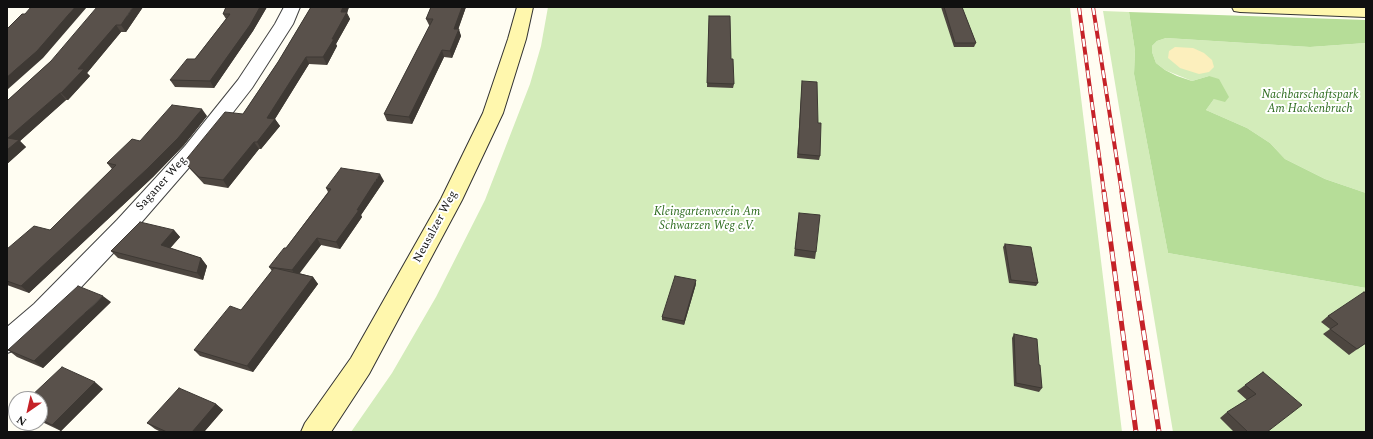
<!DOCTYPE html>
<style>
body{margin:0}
#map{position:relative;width:1373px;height:439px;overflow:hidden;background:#fffdf2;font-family:Spectral,serif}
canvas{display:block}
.frame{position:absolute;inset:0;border:8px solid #101010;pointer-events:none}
.north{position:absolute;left:8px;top:391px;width:40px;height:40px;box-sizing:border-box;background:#fff;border:1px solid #9f9f9f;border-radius:50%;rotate:214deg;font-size:11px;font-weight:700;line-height:16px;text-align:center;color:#101010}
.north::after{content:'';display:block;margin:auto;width:14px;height:18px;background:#c52228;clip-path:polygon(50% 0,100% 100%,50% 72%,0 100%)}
</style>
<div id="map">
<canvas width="1373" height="439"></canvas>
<div class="frame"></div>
<div class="north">N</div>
</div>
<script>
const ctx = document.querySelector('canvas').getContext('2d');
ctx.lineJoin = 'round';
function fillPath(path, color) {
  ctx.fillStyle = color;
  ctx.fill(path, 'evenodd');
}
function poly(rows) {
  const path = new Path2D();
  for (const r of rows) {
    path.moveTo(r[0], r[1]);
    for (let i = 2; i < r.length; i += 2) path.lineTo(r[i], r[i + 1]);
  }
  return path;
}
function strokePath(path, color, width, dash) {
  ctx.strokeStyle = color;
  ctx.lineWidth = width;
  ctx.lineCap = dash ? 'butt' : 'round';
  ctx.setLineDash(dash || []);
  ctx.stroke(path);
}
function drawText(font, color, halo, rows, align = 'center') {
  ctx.font = font + ' Spectral,serif';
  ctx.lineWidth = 4;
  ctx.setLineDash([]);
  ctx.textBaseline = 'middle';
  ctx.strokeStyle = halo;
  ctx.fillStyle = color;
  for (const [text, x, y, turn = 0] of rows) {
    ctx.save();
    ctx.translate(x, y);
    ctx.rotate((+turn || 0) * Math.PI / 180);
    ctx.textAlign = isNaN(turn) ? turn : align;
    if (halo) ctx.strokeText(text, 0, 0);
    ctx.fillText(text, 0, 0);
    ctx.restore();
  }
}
const green = poly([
 [548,7,1070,8,1122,432,351,432,392,373,436,297,485,200,530,84,541,46],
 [1103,11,1129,12,1135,51,1134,74,1168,253,1366,288,1366,432,1173,432],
 [1166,38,1310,47,1366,43,1366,193,1325,179,1285,159,1270,143,1247,128,1206,110,1214,99,1209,76,1192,81,1165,70,1156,63,1152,52,1152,46,1157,41]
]);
const forest = poly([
 [1129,12,1366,20,1366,43,1310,47,1166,38,1157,41,1152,46,1152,52,1156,63,1165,70,1177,76,1192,81,1209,76,1219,79,1229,97,1225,102,1214,99,1206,110,1247,128,1270,143,1285,159,1325,179,1366,193,1366,288,1168,253,1134,74,1135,51]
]);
const sand = poly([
 [1175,47,1193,48,1204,53,1212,60,1214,67,1209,72,1199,74,1180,68,1168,58,1169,51]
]);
const street = poly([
 [284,7,300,7,293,24,252,88,199,156,133,232,52,318,16,350,7,353,7,327,34,304,117,220,185,146,238,80,275,24,284,7]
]);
const secondary = poly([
 [517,7,533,7,526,39,503,113,462,200,369,374,331,432,301,432,305,423,351,358,441,199,483,113,508,39,517,7],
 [1232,7,1366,7,1366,17,1240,12,1234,11,1232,7]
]);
const railFar1 = poly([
 [1079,7,1104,193],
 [1093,7,1122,193]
]);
const rail = poly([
 [1104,192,1136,432],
 [1122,192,1159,432]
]);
const wall = poly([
 [143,7,126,32,121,32,87,73,90,76,68,100,66,100,20,141,26,147,7,164,8,100,51,61],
 [226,7,267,7,253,31,214,88,175,87,170,80,195,59,226,19,223,14],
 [311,7,349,7,347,13,350,19,336,44,337,46,327,65,309,64,275,119,280,126,261,149,259,149,228,188,204,184,190,169,184,162,243,114,278,62],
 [431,7,466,7,458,29,461,36,452,58,444,57,412,124,387,121,384,114,430,25,429,25,426,19],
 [941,7,962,7,976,43,974,47,954,47],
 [709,16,731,59,734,84,733,88,707,87],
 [802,81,818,123,820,156,819,160,797,158],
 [207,116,184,145,153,177,29,293,7,285,7,249,50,230,112,169,107,163,140,141],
 [384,181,361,215,362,217,340,249,321,245,299,273,313,277,318,284,253,372,200,356,194,350,241,310,272,271,269,267,286,248,328,192,326,188],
 [799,213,816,252,815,259,794,256],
 [174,230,180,237,170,248,201,258,207,266,203,280,118,258,111,251],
 [1005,244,1038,283,1036,286,1009,283,1003,247],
 [696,284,684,325,662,320,662,317],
 [1366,293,1366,343,1349,355,1323,334,1330,329,1321,322,1328,316],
 [111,302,43,368,17,357,8,350],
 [1014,334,1039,365,1042,388,1039,392,1014,386,1012,338],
 [1263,372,1267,432,1234,432,1220,418,1227,412,1247,400,1237,391],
 [103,389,61,431,40,421,40,399],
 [216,404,223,410,204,432,161,432,155,429,147,423]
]);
const shadedWall = poly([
 [75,7,87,7,43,58,7,90,7,77],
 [133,7,143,7,126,32,121,25],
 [260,7,267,7,253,31,214,88,210,81],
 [343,7,349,7,347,13,350,19,336,44,337,46,327,65,323,57,332,39],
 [462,7,466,7,456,36,454,29],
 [116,25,121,32,87,73,90,76,68,100,61,93,78,69],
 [459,29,461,36,452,58,450,51],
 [442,50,444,57,412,124,409,117],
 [306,57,309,64,273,122,275,119,280,126,261,149,257,142,267,118],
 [60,93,66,100,20,141,26,147,7,164,8,138],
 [202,109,207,116,184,145,153,177,29,293,21,286],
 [254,142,259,149,228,188,223,180],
 [380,174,384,181,361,215,362,217,340,249,336,242],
 [174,230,180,237,167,252,161,245],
 [317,238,321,245,297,277,292,270],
 [201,258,207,266,203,280,197,273],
 [313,277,318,284,253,372,247,366],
 [696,280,696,284,684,325,684,321],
 [103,296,111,302,43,368,34,361],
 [95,382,103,389,61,431,52,425],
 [216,404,223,410,204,432,192,432]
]);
const building = poly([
 [31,7,75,7,37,51,7,77,7,29,22,14,25,14,31,7],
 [97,7,133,7,121,25,116,25,78,69,84,69,61,93,60,93,8,138,19,140,7,150,7,100,8,100,51,61,97,7],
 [226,7,260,7,250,25,210,81,170,80,187,59,195,59,230,14,223,14,226,7],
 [311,7,343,7,341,12,347,12,332,39,334,39,323,57,306,57,267,118,275,119,257,142,254,142,223,180,199,177,184,162,225,112,243,114,278,62,311,7],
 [431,7,462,7,454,29,459,29,450,51,442,50,409,117,384,114,433,19,426,19,431,7],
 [944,7,962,7,976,43,955,43,944,7],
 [709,16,730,16,731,59,733,59,734,84,707,83,709,16],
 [802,81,817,82,818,123,821,123,820,156,798,154,802,81],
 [172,105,202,109,178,138,147,169,21,286,7,281,7,249,34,226,50,230,116,165,107,163,132,139,140,141,172,105],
 [341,168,380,174,357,210,359,210,336,242,317,238,292,270,269,267,284,248,286,248,331,189,326,188,341,168],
 [799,213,820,215,816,252,795,249,799,213],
 [140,222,174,230,161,245,201,258,197,273,111,251,140,222],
 [1005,244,1031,247,1038,283,1011,280,1005,244],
 [274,268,313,277,247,366,194,350,230,306,241,310,274,268],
 [675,276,696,280,684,321,662,317,675,276],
 [78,286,103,296,34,361,8,350,78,286],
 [1364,292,1366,293,1366,343,1357,349,1330,329,1338,324,1328,316,1364,292],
 [1014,334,1037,339,1039,365,1040,365,1042,388,1016,383,1014,334],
 [62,367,95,382,52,425,40,419,40,399,28,399,62,367],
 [1263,372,1302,405,1267,432,1248,432,1227,412,1256,394,1245,385,1263,372],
 [179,388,216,404,192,432,167,432,147,423,179,388]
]);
const parkNames = [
 ["Nachbarschaftspark",1310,96],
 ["Am Hackenbruch",1310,110],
 ["Kleingartenverein Am",707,213],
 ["Schwarzen Weg e.V.",707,227]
];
const streetNames = [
 ["Saganer Weg",162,184,-48],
 ["Neusalzer Weg",436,227,-62]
];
fillPath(green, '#d3ecba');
fillPath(forest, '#b6dd98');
fillPath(sand, '#fcefbd');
strokePath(street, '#434343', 2);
strokePath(secondary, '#323232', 2);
fillPath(street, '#fff');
fillPath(secondary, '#fff7ad');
strokePath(railFar1, '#c52228', 4);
strokePath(rail, '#c52228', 5);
strokePath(railFar1, '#fff', 2.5, [8]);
strokePath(rail, '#fff', 3.5, [10]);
fillPath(wall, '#4d4640');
fillPath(shadedWall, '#3e3934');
fillPath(building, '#59514b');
strokePath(building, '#3e3934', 1);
drawText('italic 12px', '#2c6b1d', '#fff', parkNames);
drawText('12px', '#101010', '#fff', streetNames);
</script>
